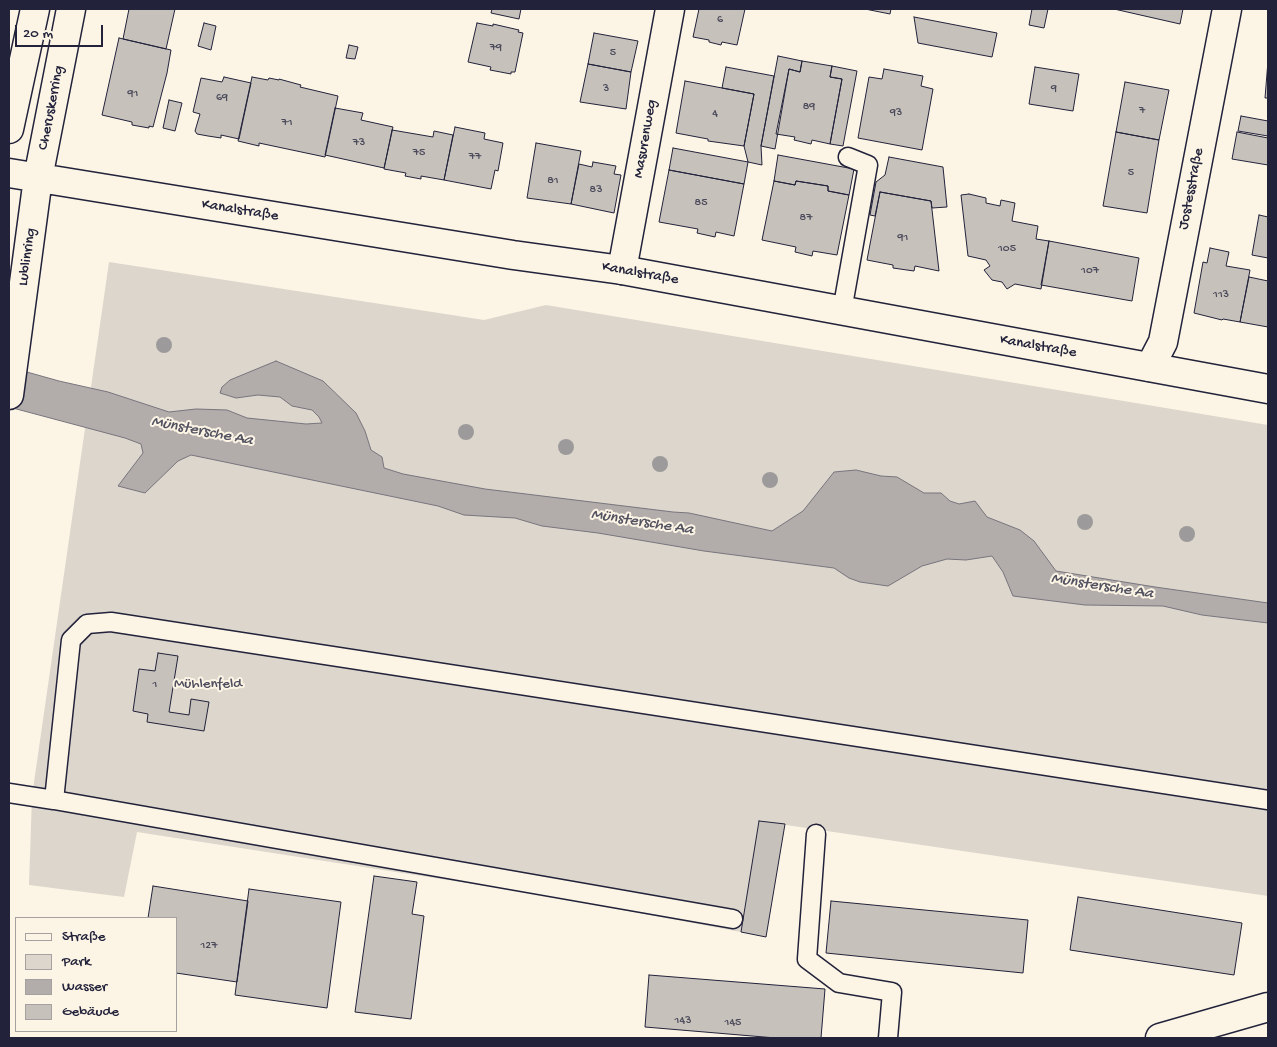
<!DOCTYPE html>
<meta charset="utf-8">
<style>
body{margin:0}
#map{position:relative;width:1277px;height:1047px;overflow:hidden;background:#fcf5e5;font-family:"Gochi Hand",sans-serif}
canvas{display:block}
.frame{position:absolute;inset:0;border:10px solid #22223b;pointer-events:none}
.legend{position:absolute;left:15px;top:917px;width:162px;height:115px;box-sizing:border-box;background:#fcf5e5;border:1px solid #a5a1a1;margin:0;padding:6px 9px;list-style:none;font-size:15px;color:#22223b}
.legend li{display:flex;align-items:center;gap:10px;height:25px}
.legend b{width:25px;border:1px solid #a5a1a1}
.scale{position:absolute;left:15px;top:25px;width:88px;height:22px;box-sizing:border-box;border:2px solid #22223b;border-top:0;padding-left:6px;font-size:15px;line-height:18px;white-space:nowrap;color:#22223b;-webkit-text-stroke:4px #fcf5e5;paint-order:stroke}
</style>
<div id="map">
<canvas width="1277" height="1047"></canvas>
<div class="frame"></div>
<ul class="legend">
<li><b style="height:6px;background:#fcf5e5"></b>Straße</li>
<li><b style="height:14px;background:#dcd6cc"></b>Park</li>
<li><b style="height:14px;background:#b2adab"></b>Wasser</li>
<li><b style="height:14px;background:#c6c1bb"></b>Gebäude</li>
</ul>
<div class="scale">20 m</div>
</div>
<script>
const ctx = document.querySelector('canvas').getContext('2d');
ctx.lineJoin = 'round';
function fillPath(path, color) {
  ctx.fillStyle = color;
  ctx.fill(path, 'evenodd');
}
function poly(rows) {
  const path = new Path2D();
  for (const r of rows) {
    path.moveTo(r[0], r[1]);
    for (let i = 2; i < r.length; i += 2) path.lineTo(r[i], r[i + 1]);
  }
  return path;
}
function strokePath(path, color, width, dash) {
  ctx.strokeStyle = color;
  ctx.lineWidth = width;
  ctx.lineCap = dash ? 'butt' : 'round';
  ctx.setLineDash(dash || []);
  ctx.stroke(path);
}
function drawText(font, color, halo, rows, align = 'center') {
  ctx.font = font + ' "Gochi Hand",sans-serif';
  ctx.lineWidth = 4;
  ctx.setLineDash([]);
  ctx.textBaseline = 'middle';
  ctx.strokeStyle = halo;
  ctx.fillStyle = color;
  for (const [text, x, y, turn = 0] of rows) {
    ctx.save();
    ctx.translate(x, y);
    ctx.rotate((+turn || 0) * Math.PI / 180);
    ctx.textAlign = isNaN(turn) ? turn : align;
    if (halo) ctx.strokeText(text, 0, 0);
    ctx.fillText(text, 0, 0);
    ctx.restore();
  }
}
const green = poly([
 [109,262,484,320,546,305,1268,425,1268,896,759,821,741,932,532,893,137,832,124,897,29,885,32,796]
]);
const water = poly([
 [276,361,323,381,356,413,365,431,371,450,382,457,384,468,403,474,485,489,673,512,689,513,772,531,803,511,834,472,856,470,881,476,897,477,924,493,941,493,950,501,959,504,975,501,987,517,1020,530,1034,541,1056,571,1155,587,1268,603,1268,623,1202,615,1163,606,1085,605,1013,596,1003,572,992,556,966,560,947,559,922,566,888,586,860,582,849,578,834,568,704,551,598,533,542,526,515,518,464,515,438,506,191,455,178,461,145,493,118,486,143,453,141,444,125,438,9,407,9,367,59,381,108,392,169,412,196,409,227,410,247,418,306,424,322,423,319,417,312,410,292,406,280,397,258,395,236,398,220,393,222,387,230,380,276,361]
]);
const building = poly([
 [129,9,175,9,166,49,123,39,129,9],
 [492,9,521,9,519,19,491,13,492,9],
 [699,9,745,9,737,45,722,42,721,45,709,42,709,40,693,37,699,9],
 [865,9,891,9,890,14,865,9],
 [1032,9,1048,9,1044,28,1029,25,1032,9],
 [1114,9,1183,9,1180,24,1114,9],
 [914,17,997,33,992,57,918,43,914,17],
 [204,23,216,26,211,50,198,46,204,23],
 [477,23,493,26,493,24,519,30,518,32,523,33,515,72,511,72,511,74,490,70,491,67,468,62,477,23],
 [594,33,638,41,631,72,588,64,594,33],
 [119,38,171,50,167,73,153,127,149,126,149,128,132,125,132,122,102,115,119,38],
 [349,45,358,47,355,59,346,58,349,45],
 [778,56,802,61,800,72,789,69,775,149,761,146,778,56],
 [802,61,832,66,830,77,842,79,830,144,812,140,811,144,794,140,795,137,776,134,789,69,800,72,802,61],
 [1268,61,1268,98,1265,98,1268,61],
 [588,64,631,72,626,109,580,102,588,64],
 [832,66,857,71,843,146,830,144,842,79,830,77,832,66],
 [726,67,774,76,761,146,762,165,748,162,744,146,754,94,722,88,726,67],
 [1035,67,1079,74,1073,111,1029,104,1035,67],
 [884,69,923,76,921,86,933,89,922,150,858,138,869,77,882,79,884,69],
 [224,77,251,83,239,139,221,135,221,138,208,136,197,134,195,131,200,114,193,112,201,78,222,82,224,77],
 [252,77,268,80,269,78,279,80,279,79,301,85,300,87,338,96,325,157,259,143,259,146,238,141,252,77],
 [685,81,754,94,744,146,708,141,708,139,676,133,685,81],
 [1125,82,1169,90,1159,140,1116,132,1125,82],
 [169,100,182,103,175,131,163,128,169,100],
 [335,108,363,113,361,120,393,127,384,168,325,155,335,108],
 [1241,116,1268,121,1268,136,1238,131,1241,116],
 [455,127,485,133,484,139,503,143,498,171,495,170,491,189,444,180,455,127],
 [392,130,433,137,434,131,453,135,444,180,421,176,421,179,405,176,406,173,384,169,392,130],
 [1116,132,1159,140,1147,213,1103,206,1116,132],
 [1237,132,1268,138,1268,165,1232,159,1237,132],
 [536,143,581,151,571,204,527,198,536,143],
 [673,148,748,162,744,184,669,170,673,148],
 [778,155,854,169,849,195,828,191,828,186,796,181,795,185,774,181,778,155],
 [889,157,943,167,947,207,932,208,931,201,880,192,875,216,870,215,876,182,885,175,889,157],
 [593,162,616,166,614,174,621,175,614,213,571,204,579,164,592,167,593,162],
 [669,170,744,184,734,236,716,232,715,237,697,233,698,229,659,222,669,170],
 [774,181,795,185,796,181,828,186,828,191,849,195,837,255,813,251,812,256,795,252,796,247,762,240,774,181],
 [880,192,931,201,939,271,915,266,914,271,893,268,893,265,867,260,880,192],
 [969,194,986,198,986,203,1000,206,1001,200,1015,203,1012,221,1038,226,1036,239,1049,241,1041,289,1015,284,1007,289,1002,282,992,280,984,270,990,266,986,260,968,256,961,195,969,194],
 [1259,215,1268,217,1268,258,1252,255,1259,215],
 [1049,241,1139,258,1132,301,1041,285,1049,241],
 [1210,248,1229,252,1226,266,1250,270,1240,322,1223,319,1222,320,1194,313,1203,262,1207,263,1210,248],
 [1249,277,1268,281,1268,327,1240,322,1249,277],
 [158,653,178,656,169,712,189,715,191,699,209,702,204,731,147,722,148,714,133,711,139,669,155,671,158,653],
 [759,821,785,824,766,937,741,932,759,821],
 [374,876,417,882,412,914,424,916,411,1019,355,1012,374,876],
 [153,886,248,901,237,982,176,973,176,918,148,918,153,886],
 [249,889,341,902,327,1008,235,995,249,889],
 [1078,897,1242,923,1234,975,1070,950,1078,897],
 [831,901,1028,920,1023,973,826,953,831,901],
 [649,975,825,989,821,1038,776,1038,645,1027,649,975]
]);
const service = poly([
 [842,311,868,165,848,157],
 [9,793,54,800,71,640,87,624,111,622,1268,800],
 [54,800,733,919],
 [816,834,807,959,839,983,892,992,888,1038]
]);
const minor = poly([
 [622,270,670,9],
 [1150,367,1163,342,1227,9],
 [1160,1038,1268,1007]
]);
const secondary = poly([
 [9,129,35,9],
 [9,173,513,255,622,270,1268,389],
 [9,395,38,178,71,9]
]);
const trees = [
 [164,345],
 [466,432],
 [566,447],
 [660,464],
 [770,480],
 [1085,522],
 [1187,534]
];
const numberNames = [
 ["6",720,20],
 ["79",496,48],
 ["5",613,53],
 ["3",606,89],
 ["9",1054,89],
 ["91",133,94],
 ["69",222,98],
 ["89",809,107],
 ["7",1142,111],
 ["93",896,113],
 ["4",715,114],
 ["71",287,123],
 ["73",359,143],
 ["75",419,153],
 ["77",475,157],
 ["5",1131,173],
 ["81",553,181],
 ["83",596,190],
 ["85",701,203],
 ["87",806,218],
 ["91",903,238],
 ["105",1007,249],
 ["107",1090,271],
 ["113",1221,295],
 ["1",155,685],
 ["127",209,946],
 ["143",683,1021],
 ["145",733,1023]
];
const streetNames = [
 ["Cheruskerring",52,108,-79],
 ["Masurenweg",646,139,-80],
 ["Jostesstraße",1192,189,-79],
 ["Kanalstraße",240,211,9],
 ["Lublinring",28,257,-82],
 ["Kanalstraße",640,274,10],
 ["Kanalstraße",1038,347,10]
];
const parkNames = [
 ["Mühlenfeld",208,685]
];
const waterNames = [
 ["Münstersche Aa",202,432,11],
 ["Münstersche Aa",642,523,9],
 ["Münstersche Aa",1102,587,9]
];
fillPath(green, '#dcd6cc');
fillPath(water, '#b2adab');
strokePath(water, '#78757e', 1);
fillPath(building, '#c6c1bb');
strokePath(building, '#22223b', 1);
strokePath(service, '#22223b', 21);
strokePath(minor, '#22223b', 31);
strokePath(secondary, '#22223b', 31);
strokePath(service, '#fcf5e5', 18);
strokePath(minor, '#fcf5e5', 28);
strokePath(secondary, '#fcf5e5', 28);
ctx.fillStyle = '#9d9a9b';
for (const [x, y] of trees) {
  ctx.beginPath();
  ctx.arc(x, y, 8, 0, 2 * Math.PI);
  ctx.fill();
}
drawText('12px', '#4b4a5b', null, numberNames);
drawText('15px', '#22223b', '#fcf5e5', streetNames);
drawText('15px', '#504f5f', '#fcf5e5', parkNames);
drawText('italic 16px', '#545362', '#fcf5e5', waterNames);
</script>
